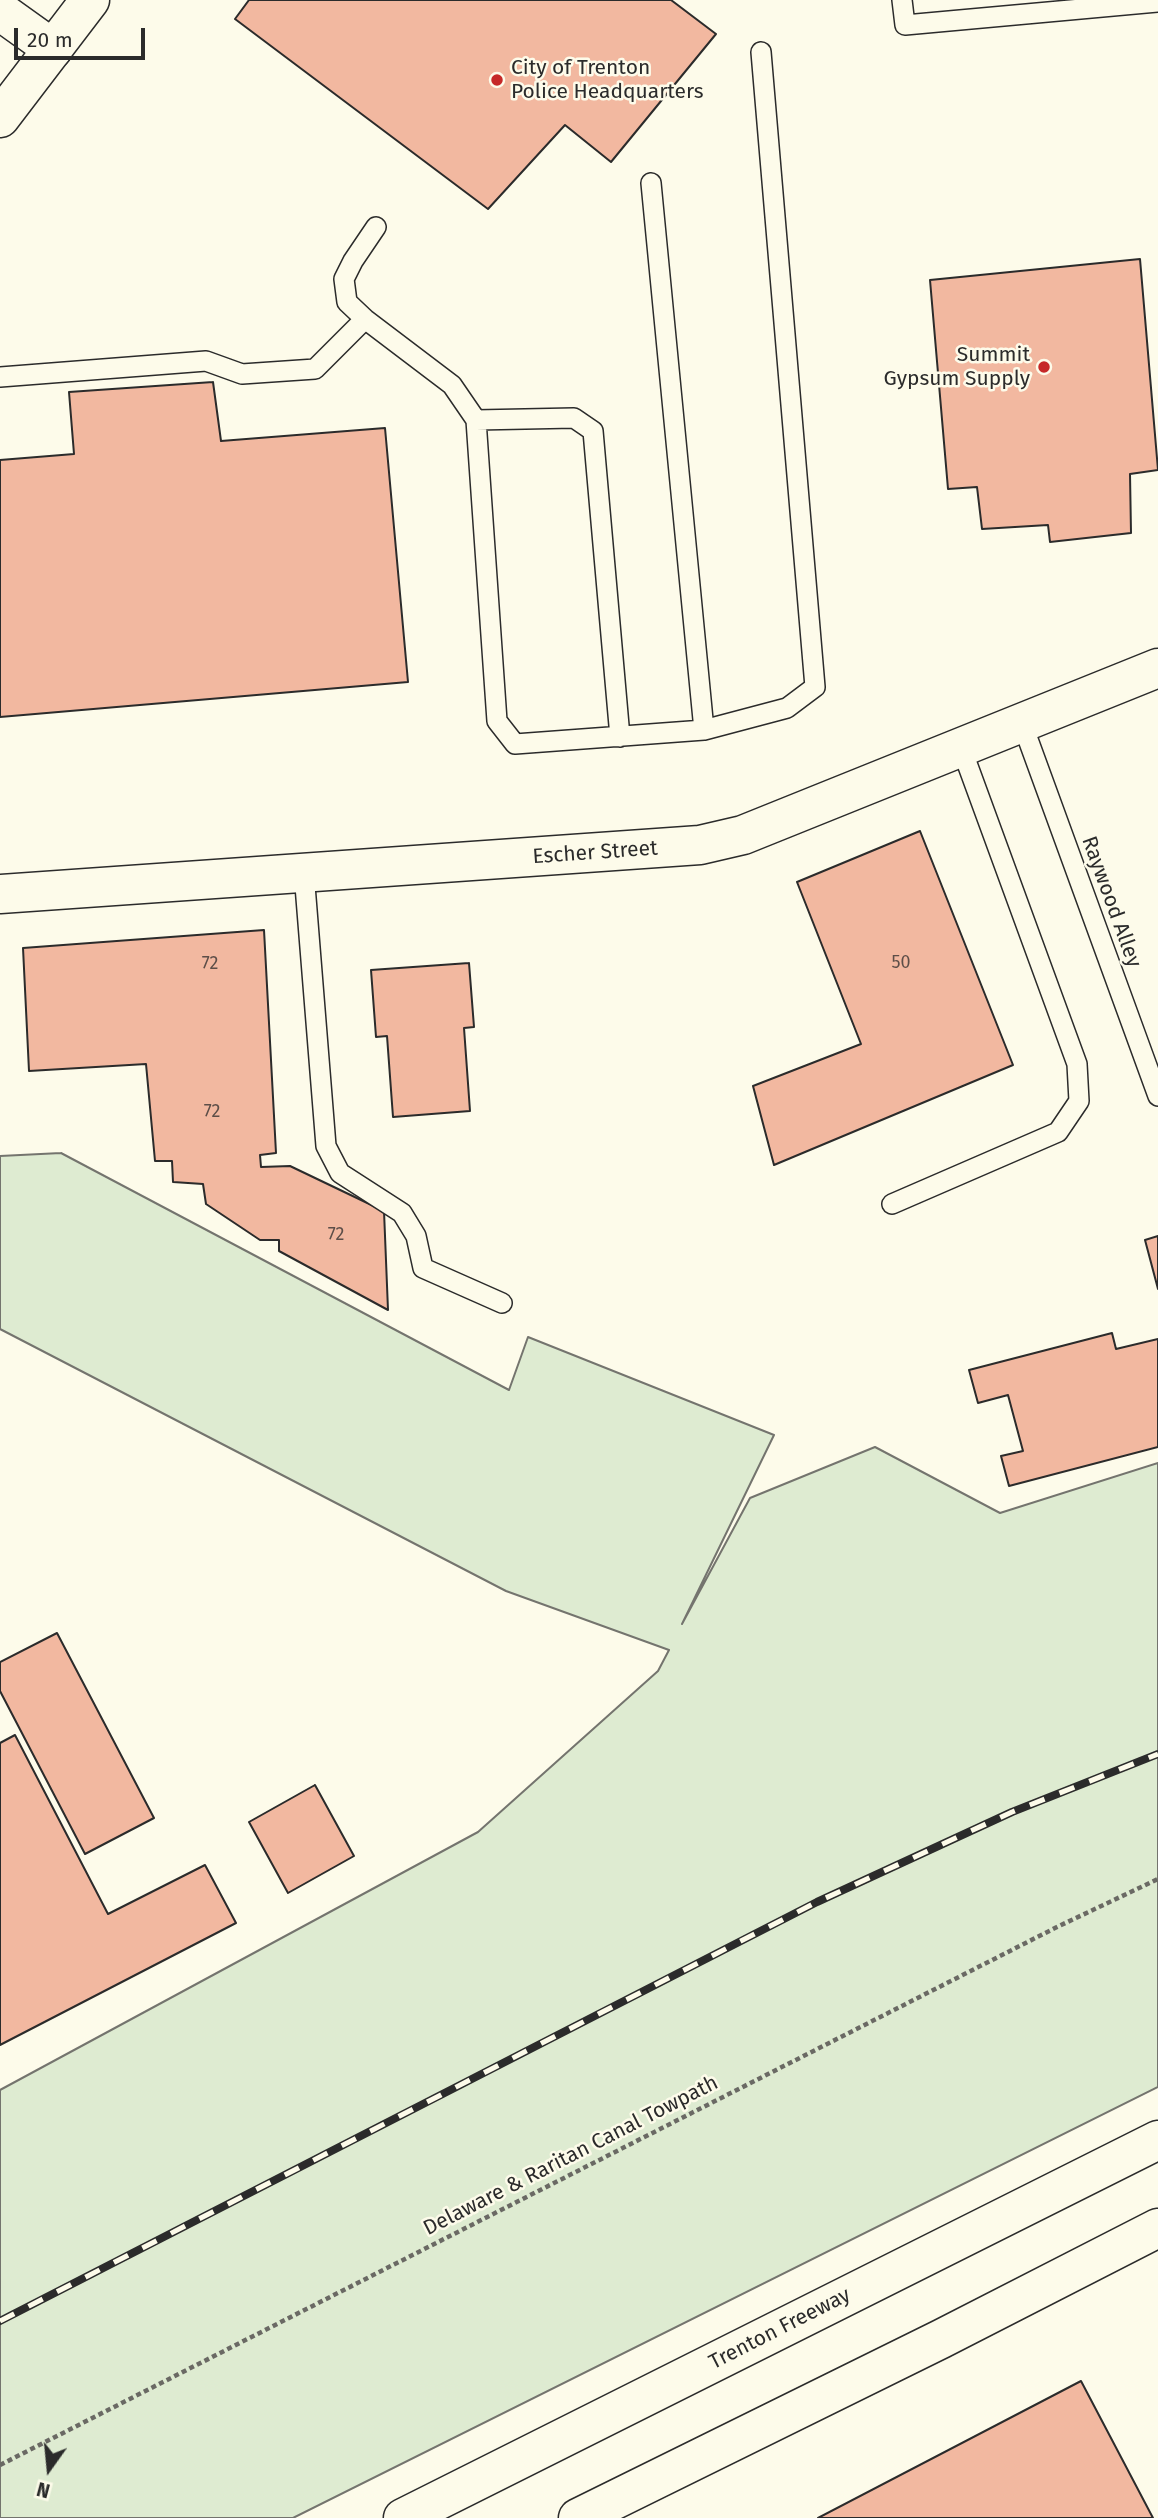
<!DOCTYPE html>
<style>
body{margin:0}
#map{position:relative;width:1158px;height:2518px;overflow:hidden;background:#fdfbea;font-family:"Fira Sans",sans-serif}
canvas{display:block}
.north{position:absolute;left:14px;top:2434px;width:70px;height:70px;-webkit-text-stroke:5px #fdfbea;paint-order:stroke;rotate:195deg;font-size:19px;font-weight:700;line-height:28px;text-align:center;color:#2b2b2b}
.north::after{content:'';display:block;margin:auto;width:24px;height:32px;background:#2b2b2b;clip-path:polygon(50% 0,100% 100%,50% 72%,0 100%)}
.scale{position:absolute;left:14px;top:28px;width:131px;height:32px;box-sizing:border-box;border:4px solid #2b2b2b;border-top:0;padding-left:9px;font-size:21px;line-height:24px;white-space:nowrap;color:#2b2b2b;-webkit-text-stroke:5px #fdfbea;paint-order:stroke}
</style>
<div id="map">
<canvas width="1158" height="2518"></canvas>
<div class="north">N</div>
<div class="scale">20 m</div>
</div>
<script>
const ctx = document.querySelector('canvas').getContext('2d');
ctx.lineJoin = 'round';
function fillPath(path, color) {
  ctx.fillStyle = color;
  ctx.fill(path, 'evenodd');
}
function poly(rows) {
  const path = new Path2D();
  for (const r of rows) {
    path.moveTo(r[0], r[1]);
    for (let i = 2; i < r.length; i += 2) path.lineTo(r[i], r[i + 1]);
  }
  return path;
}
function strokePath(path, color, width, dash) {
  ctx.strokeStyle = color;
  ctx.lineWidth = width;
  ctx.lineCap = dash ? 'butt' : 'round';
  ctx.setLineDash(dash || []);
  ctx.stroke(path);
}
function drawText(font, color, halo, rows, align = 'center') {
  ctx.font = font + ' "Fira Sans",sans-serif';
  ctx.lineWidth = 5;
  ctx.setLineDash([]);
  ctx.textBaseline = 'middle';
  ctx.strokeStyle = halo;
  ctx.fillStyle = color;
  for (const [text, x, y, turn = 0] of rows) {
    ctx.save();
    ctx.translate(x, y);
    ctx.rotate((+turn || 0) * Math.PI / 180);
    ctx.textAlign = isNaN(turn) ? turn : align;
    if (halo) ctx.strokeText(text, 0, 0);
    ctx.fillText(text, 0, 0);
    ctx.restore();
  }
}
const green = poly([
 [61,1153,509,1390,528,1337,774,1435,682,1624,750,1498,875,1447,1000,1513,1158,1463,1158,2087,293,2518,0,2518,0,2090,478,1832,658,1671,669,1650,506,1591,0,1329,0,1156,61,1153]
]);
const building = poly([
 [249,0,671,0,716,34,611,162,565,125,488,209,235,19,249,0],
 [1140,259,1158,470,1130,474,1131,533,1050,542,1048,525,982,529,977,487,948,489,930,280,1140,259],
 [213,382,221,441,385,428,408,682,0,717,0,460,74,454,69,392,213,382],
 [920,831,1013,1065,774,1165,753,1086,861,1044,797,882,920,831],
 [264,930,276,1153,260,1155,261,1167,290,1166,384,1211,388,1310,279,1251,279,1240,260,1240,206,1204,203,1184,173,1182,172,1161,155,1161,146,1064,29,1071,23,948,264,930],
 [469,963,474,1027,464,1028,470,1111,393,1117,387,1036,376,1037,371,970,469,963],
 [1158,1236,1158,1289,1145,1240,1158,1236],
 [1112,1333,1116,1349,1158,1339,1158,1447,1009,1486,1001,1456,1023,1451,1008,1395,978,1403,969,1370,1112,1333],
 [57,1633,154,1818,85,1854,0,1691,0,1662,57,1633],
 [15,1735,108,1914,205,1865,236,1923,0,2045,0,1743,15,1735],
 [315,1785,354,1856,288,1893,249,1822,315,1785],
 [1081,2381,1153,2518,818,2518,1081,2381]
]);
const path = poly([
 [0,2465,1057,1927,1158,1879]
]);
const service = poly([
 [902,0,905,25,1158,2],
 [651,183,704,730],
 [376,227,353,261,344,279,347,302,365,319,452,385,476,420,497,721,515,744,704,730,787,708,815,687,761,52],
 [0,377,206,361,242,374,315,369,365,319],
 [476,420,574,418,593,431,620,737],
 [1022,723,1158,1096],
 [304,873,326,1146,340,1173,402,1213,416,1236,423,1268,502,1303],
 [892,1204,1058,1132,1079,1101,1077,1064,961,747]
]);
const minor = poly([
 [0,11,53,49],
 [0,894,700,845,743,835,1158,668]
]);
const tertiary = poly([
 [0,118,90,0]
]);
const motorway = poly([
 [403,2518,1158,2140],
 [578,2518,941,2339,1158,2228]
]);
const rail = poly([
 [0,2321,817,1902,1012,1812,1158,1754]
]);
const markers = [
 [497,80,7,"#c62828"],
 [1044,367,7,"#c62828"]
];
const numberNames = [
 ["50",901,963],
 ["72",210,964],
 ["72",212,1112],
 ["72",336,1235]
];
const poiNames = [
 ["City of Trenton",511,68],
 ["Police Headquarters",511,92],
 ["Summit",1030,355,"right"],
 ["Gypsum Supply",1030,379,"right"]
];
const streetNames = [
 ["Escher Street",595,853,-4],
 ["Raywood Alley",1111,902,70],
 ["Delaware & Raritan Canal Towpath",571,2156,-27],
 ["Trenton Freeway",780,2329,-27]
];
fillPath(green, '#deebd1');
strokePath(green, '#74746e', 2);
fillPath(building, '#f2b8a0');
strokePath(building, '#2b2b2b', 2);
strokePath(service, '#2b2b2b', 22);
strokePath(minor, '#2b2b2b', 41);
strokePath(tertiary, '#2b2b2b', 41);
strokePath(motorway, '#2b2b2b', 41);
strokePath(path, '#6a6964', 4.5, [5, 3.5]);
strokePath(service, '#fdfbea', 19);
strokePath(minor, '#fdfbea', 38);
strokePath(tertiary, '#fdfbea', 38);
strokePath(motorway, '#fdfbea', 38);
strokePath(rail, '#2b2b2b', 8);
strokePath(rail, '#fdfbea', 5, [16]);
for (const [x, y, r, color] of markers) {
  const dot = new Path2D();
  dot.arc(x, y, r, 0, 2 * Math.PI);
  ctx.fillStyle = color;
  ctx.fill(dot);
  strokePath(dot, '#fdfbea', 2.5);
}
drawText('18px', '#5d4e48', null, numberNames);
drawText('21px', '#2b2b2b', '#fdfbea', poiNames, 'left');
drawText('21px', '#2b2b2b', '#fdfbea', streetNames);
</script>
